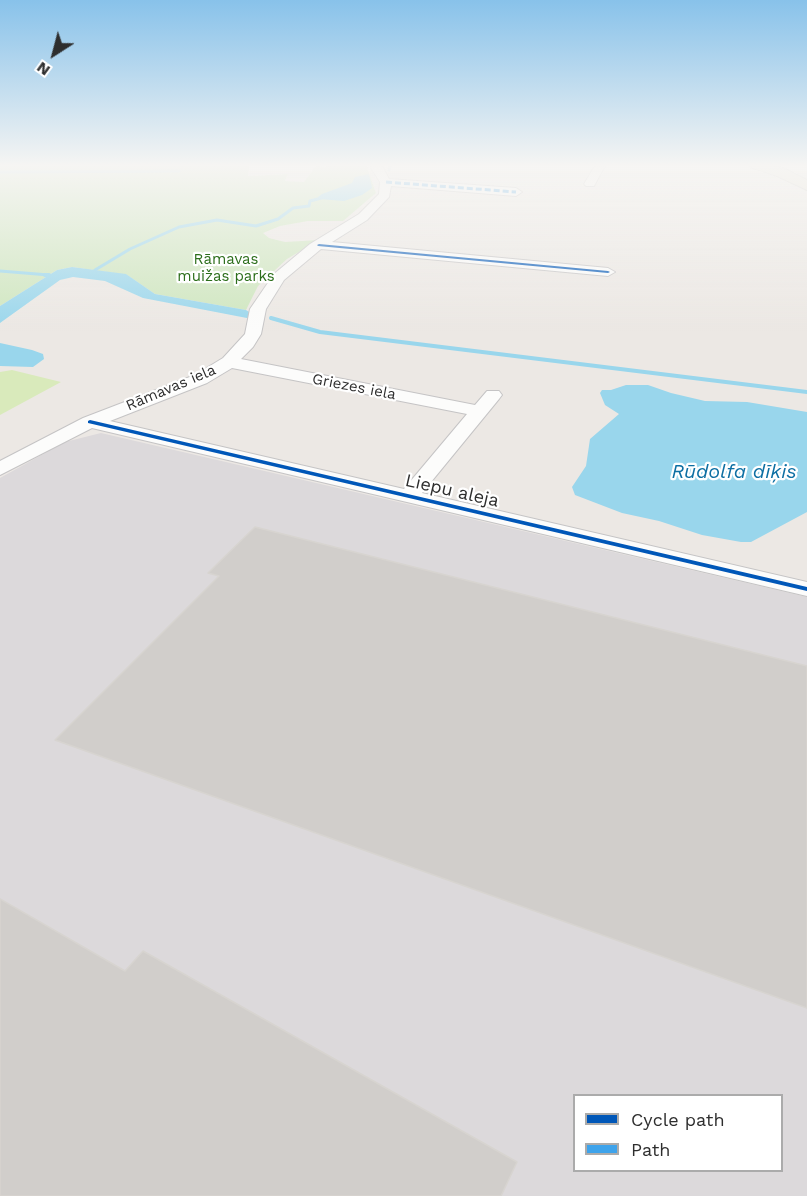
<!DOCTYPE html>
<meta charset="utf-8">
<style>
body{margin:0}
#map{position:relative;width:807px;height:1196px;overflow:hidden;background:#ece8e4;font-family:"Work Sans",sans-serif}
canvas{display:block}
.legend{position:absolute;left:573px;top:1094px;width:210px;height:78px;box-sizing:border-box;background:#fff;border:2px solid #ababab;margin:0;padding:8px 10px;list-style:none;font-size:18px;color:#2e2e2e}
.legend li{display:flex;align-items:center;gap:12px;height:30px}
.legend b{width:30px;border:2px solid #ababab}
.north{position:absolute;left:24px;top:24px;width:60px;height:60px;-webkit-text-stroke:4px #fff;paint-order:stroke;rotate:216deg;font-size:16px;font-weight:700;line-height:24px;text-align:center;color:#2e2e2e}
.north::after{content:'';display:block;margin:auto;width:21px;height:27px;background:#2e2e2e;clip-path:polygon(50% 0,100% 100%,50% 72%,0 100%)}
</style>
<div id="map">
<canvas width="807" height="1196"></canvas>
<ul class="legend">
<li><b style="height:8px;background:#0057b8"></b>Cycle path</li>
<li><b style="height:8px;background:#3ea3eb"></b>Path</li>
</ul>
<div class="north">N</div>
</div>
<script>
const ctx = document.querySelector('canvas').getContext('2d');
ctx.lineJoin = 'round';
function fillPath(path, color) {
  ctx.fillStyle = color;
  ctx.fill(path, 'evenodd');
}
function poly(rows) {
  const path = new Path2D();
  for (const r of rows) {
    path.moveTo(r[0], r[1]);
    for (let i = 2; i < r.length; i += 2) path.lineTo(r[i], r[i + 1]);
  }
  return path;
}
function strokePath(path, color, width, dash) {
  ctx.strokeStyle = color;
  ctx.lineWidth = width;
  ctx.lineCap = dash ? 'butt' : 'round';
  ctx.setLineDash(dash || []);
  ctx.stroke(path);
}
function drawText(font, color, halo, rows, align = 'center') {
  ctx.font = font + ' "Work Sans",sans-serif';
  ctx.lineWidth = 4.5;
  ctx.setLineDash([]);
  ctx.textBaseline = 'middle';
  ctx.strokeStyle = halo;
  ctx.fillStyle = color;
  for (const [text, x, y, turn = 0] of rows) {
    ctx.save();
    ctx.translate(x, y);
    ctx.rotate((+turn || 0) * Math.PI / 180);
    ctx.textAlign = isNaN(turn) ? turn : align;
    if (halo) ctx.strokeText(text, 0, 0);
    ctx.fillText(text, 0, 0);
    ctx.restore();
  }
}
const industrial = poly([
 [101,433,807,597,807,1196,0,1196,0,478,65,442],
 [574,1096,782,1096,782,1170,574,1170]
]);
const green = poly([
 [0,164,259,164,249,166,248,176,288,174,285,181,304,182,315,167,366,164,376,193,343,221,308,221,280,226,263,233,269,238,285,242,319,240,287,259,258,286,246,310,155,294,127,275,72,267,57,270,0,306]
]);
const pitch = poly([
 [12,370,61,382,0,415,0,372]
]);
const water = poly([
 [369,174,372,188,362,195,344,201,319,199,318,197,322,194,352,183,355,177],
 [72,267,126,274,155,294,246,310,254,315,252,319,143,298,105,281,73,277,60,280,0,323,0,306,57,270],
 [0,343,32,350,43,354,44,359,33,367,0,366],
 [626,385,648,385,671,393,705,401,747,402,807,412,807,512,751,542,741,542,702,535,659,521,622,513,575,495,572,487,586,466,590,439,619,414,605,405,600,393,602,390,611,390]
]);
const streamFar1 = poly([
 [389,170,390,164],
 [0,172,179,171],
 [95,270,130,249,179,227,217,220,256,226,278,219,293,208,309,206,310,201,325,197],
 [0,271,49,275]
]);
const stream = poly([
 [45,275,49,275],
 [271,318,320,332,807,392]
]);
const building = poly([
 [255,527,807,666,807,1008,55,740,219,576,208,573,255,527],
 [0,899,125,971,143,951,517,1162,501,1196,0,1196,0,899]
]);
const minor = poly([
 [371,164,381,164,389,179,516,188,522,192,516,196,391,186,389,197,367,220,332,242,608,268,615,272,608,276,321,249,284,280,266,309,261,334,253,347,241,359,475,405,487,391,499,391,502,395,499,399,422,493,807,582,807,596,92,428,0,475,0,461,83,418,195,375,223,358,245,334,250,309,274,274,310,244,359,214,379,194,380,182,371,168,371,164],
 [232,368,467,414,404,489,110,421,207,383,232,368],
 [596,164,606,164,594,186,586,186,584,184,596,164]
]);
const major = poly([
 [748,164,768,164,787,170,807,180,807,190,777,176,750,167,748,164]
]);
const quiet = poly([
 [386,182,516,192]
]);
const cycleway = poly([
 [319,244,608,271,610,272,608,273,318,246,317,245,319,244],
 [90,420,807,587,807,591,88,423,88,421,90,420]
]);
const farParknames = [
 ["Rāmavas",226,260],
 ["muižas parks",226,277]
];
const farStreetnames = [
 ["Griezes iela",354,387,11],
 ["Rāmavas iela",171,388,-23]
];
const streetNames = [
 ["Liepu aleja",452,491,13]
];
const waterNames = [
 ["Rūdolfa dīķis",734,472]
];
fillPath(industrial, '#dcd9db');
fillPath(green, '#cee6be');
fillPath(pitch, '#d9eabb');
fillPath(water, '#99d6ec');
strokePath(streamFar1, '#99d6ec', 3);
strokePath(stream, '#99d6ec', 4);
fillPath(building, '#d1cecb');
strokePath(building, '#d7d4d0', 1.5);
strokePath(minor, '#c5c4c5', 2);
strokePath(major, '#c6c5c4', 2);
fillPath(minor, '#fcfcfb');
fillPath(major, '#e8e4d6');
strokePath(quiet, '#3ea3eb', 3, [6, 3]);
fillPath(cycleway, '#0057b8');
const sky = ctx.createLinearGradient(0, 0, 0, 331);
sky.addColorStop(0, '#88c2ea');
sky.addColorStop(0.5, '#f6f5f3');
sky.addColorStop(1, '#f6f5f300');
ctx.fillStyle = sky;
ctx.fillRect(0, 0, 807, 331);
drawText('15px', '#2c6e1b', '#fff', farParknames);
drawText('15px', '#2e2e2e', '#fff', farStreetnames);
drawText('18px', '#2e2e2e', '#fff', streetNames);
drawText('italic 20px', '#0d6fa3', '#fff', waterNames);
</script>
